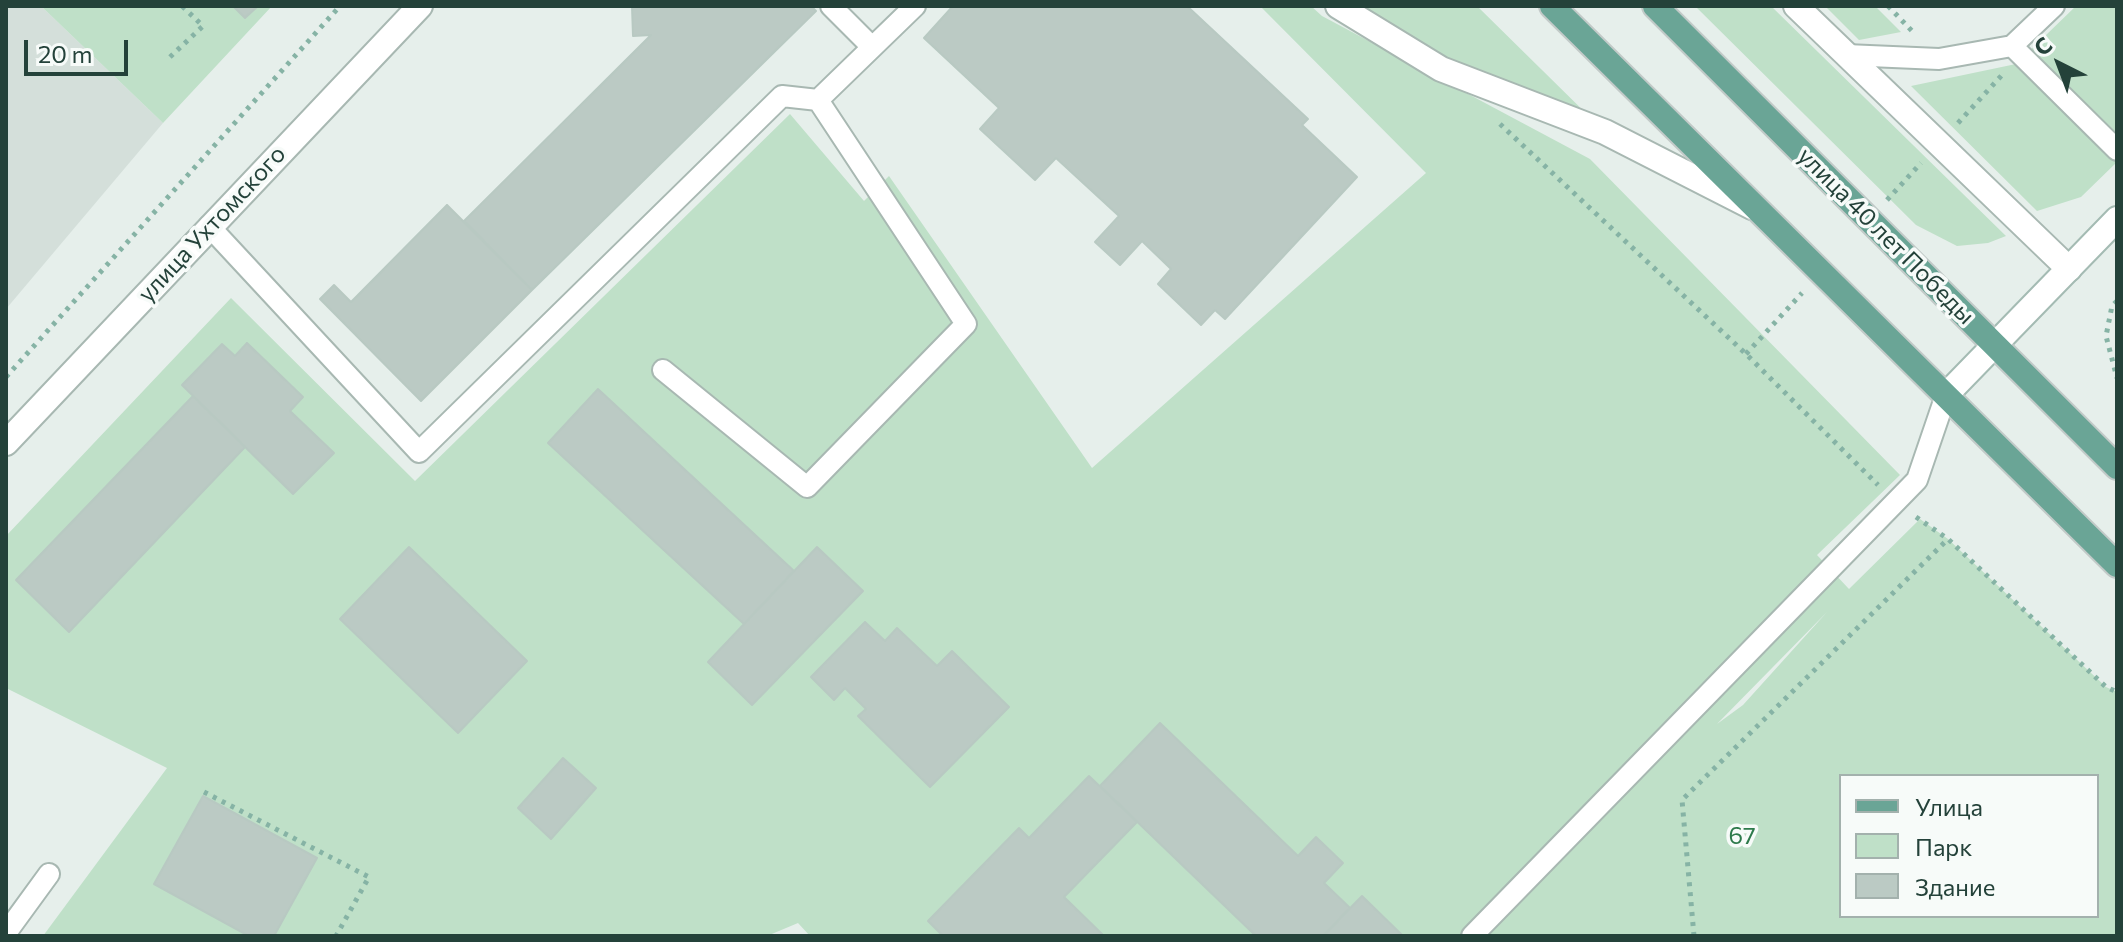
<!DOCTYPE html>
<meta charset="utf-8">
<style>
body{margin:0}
#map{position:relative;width:2123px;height:942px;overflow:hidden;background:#e6efeb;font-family:Commissioner,sans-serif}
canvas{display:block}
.frame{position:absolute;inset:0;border:8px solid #24423a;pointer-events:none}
.legend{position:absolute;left:1839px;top:774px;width:260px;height:144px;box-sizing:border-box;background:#f7fbf9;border:2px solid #a3b1ad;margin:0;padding:10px 14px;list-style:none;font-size:24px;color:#24423a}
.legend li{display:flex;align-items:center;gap:16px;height:40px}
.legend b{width:40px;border:2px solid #a3b1ad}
.north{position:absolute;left:2019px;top:24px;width:80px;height:80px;-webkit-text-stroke:6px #f7fbf9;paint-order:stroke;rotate:318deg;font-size:22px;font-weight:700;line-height:32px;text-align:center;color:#24423a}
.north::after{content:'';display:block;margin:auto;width:28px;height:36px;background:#24423a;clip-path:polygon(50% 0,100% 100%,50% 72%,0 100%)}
.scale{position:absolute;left:24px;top:40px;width:104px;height:36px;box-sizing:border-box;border:4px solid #24423a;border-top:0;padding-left:10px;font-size:24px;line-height:28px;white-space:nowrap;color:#24423a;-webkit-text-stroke:6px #f7fbf9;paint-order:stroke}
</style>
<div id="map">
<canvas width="2123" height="942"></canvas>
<div class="frame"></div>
<ul class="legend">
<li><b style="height:10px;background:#6aa596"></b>Улица</li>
<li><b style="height:22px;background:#bfe0c8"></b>Парк</li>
<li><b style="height:22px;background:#bbcac4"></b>Здание</li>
</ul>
<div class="north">С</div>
<div class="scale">20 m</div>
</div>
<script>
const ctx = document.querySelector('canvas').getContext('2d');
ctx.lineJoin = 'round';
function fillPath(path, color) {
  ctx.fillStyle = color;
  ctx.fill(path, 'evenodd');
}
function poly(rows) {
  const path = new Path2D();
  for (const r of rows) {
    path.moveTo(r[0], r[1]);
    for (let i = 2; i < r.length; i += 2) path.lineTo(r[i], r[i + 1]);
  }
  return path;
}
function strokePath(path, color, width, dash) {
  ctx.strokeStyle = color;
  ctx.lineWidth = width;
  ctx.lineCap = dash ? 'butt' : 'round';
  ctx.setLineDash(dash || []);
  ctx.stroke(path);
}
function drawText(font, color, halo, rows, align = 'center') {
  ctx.font = font + ' Commissioner,sans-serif';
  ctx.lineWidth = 7;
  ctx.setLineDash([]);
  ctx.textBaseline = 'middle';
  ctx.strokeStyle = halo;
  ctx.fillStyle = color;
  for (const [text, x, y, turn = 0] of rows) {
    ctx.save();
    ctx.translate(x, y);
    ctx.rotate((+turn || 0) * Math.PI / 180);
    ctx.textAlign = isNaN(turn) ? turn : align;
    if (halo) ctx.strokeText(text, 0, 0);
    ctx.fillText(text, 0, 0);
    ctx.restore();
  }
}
const built = poly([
 [6,6,41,6,163,123,6,309]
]);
const green = poly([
 [41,6,272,6,163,123],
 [1260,6,1311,6,1322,16,1590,159,1900,475,1817,555,1849,589,1920,519,1948,539,2106,687,2117,692,2117,936,810,936,798,923,767,936,43,936,167,768,6,688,6,536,231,298,415,481,790,114,864,201,889,176,1092,468,1426,173],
 [1827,612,1743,705,1717,724],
 [1841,776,2097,776,2097,916,1841,916],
 [1338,6,1477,6,1605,132,1441,69],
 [1695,6,1771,6,2006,236,1988,243,1957,246,1916,225],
 [1825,6,1875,6,1901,32,1859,40],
 [2076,6,2117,6,2117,162,2081,197,2037,211,1911,86,2016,64]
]);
const building = poly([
 [233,6,258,6,245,18,233,6],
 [632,6,811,6,816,11,532,290,464,221,651,35,633,36,632,6],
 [953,6,1187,6,1308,119,1302,125,1357,177,1225,319,1215,310,1201,325,1158,284,1171,269,1142,241,1120,265,1095,242,1119,216,1056,158,1035,180,980,129,999,108,924,38,953,6],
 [447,205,532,290,421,401,320,299,334,285,351,302,447,205],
 [247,343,303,397,290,411,334,453,293,494,182,385,222,344,235,356,247,343],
 [598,389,794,571,744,624,548,443,598,389],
 [193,396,245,447,69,632,16,580,193,396],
 [409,547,527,661,458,733,340,619,409,547],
 [817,547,863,591,752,705,708,662,817,547],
 [865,622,885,641,897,628,937,666,952,651,1009,707,930,787,858,716,866,709,845,688,834,700,811,677,865,622],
 [1160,723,1298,856,1316,837,1343,863,1324,883,1350,908,1323,936,1256,936,1100,786,1160,723],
 [563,758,596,788,551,839,518,808,563,758],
 [1089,776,1137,822,1064,897,1104,936,943,936,928,921,1019,828,1029,838,1089,776],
 [203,796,317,858,274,936,249,936,154,884,203,796],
 [1362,896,1403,936,1323,936,1362,896]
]);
const path = poly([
 [1888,6,1913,32],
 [170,57,203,26,182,6],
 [1958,123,2002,75],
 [1500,124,1746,354,1878,485],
 [1887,200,1921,163],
 [2117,301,2112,306,2106,336,2117,378],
 [1746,354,1802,293],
 [6,377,340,6],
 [1916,517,1948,539,2106,687,2117,692],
 [204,792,369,877,336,936],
 [1694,936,1682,800,1948,539]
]);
const service = poly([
 [831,6,872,47],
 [2012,46,2117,150],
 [1846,55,1939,59,2012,46,2054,6],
 [209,226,419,452,782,96,818,100,915,6],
 [663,370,807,487,966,324,818,100],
 [6,933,49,874],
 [1472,936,1917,480,1946,395]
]);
const minor = poly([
 [1338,6,1441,69,1605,132,1752,207],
 [1796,6,2069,269],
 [6,443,420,6]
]);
const secondary = poly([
 [1946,395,2117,219]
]);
const primary = poly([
 [1552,6,2117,565],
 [1655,6,2117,467]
]);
const streetNames = [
 ["улица Ухтомского",212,224,-47],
 ["улица 40 лет Победы",1886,236,45]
];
const parkNames = [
 ["67",1742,836]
];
fillPath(built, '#d4dfda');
fillPath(green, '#bfe0c8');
fillPath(building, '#bbcac4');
strokePath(building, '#b8c9c2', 2);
strokePath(service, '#a8b8b2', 24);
strokePath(minor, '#a8b8b2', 28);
strokePath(secondary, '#a4bbb3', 28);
strokePath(primary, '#c2cac8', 28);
strokePath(path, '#86b3a5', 5, [4, 6]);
strokePath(service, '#fff', 20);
strokePath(minor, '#fff', 24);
strokePath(secondary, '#fff', 24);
strokePath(primary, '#6aa596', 24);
drawText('24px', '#24423a', '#f7fbf9', streetNames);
drawText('24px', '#2d7a4b', '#f7fbf9', parkNames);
</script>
